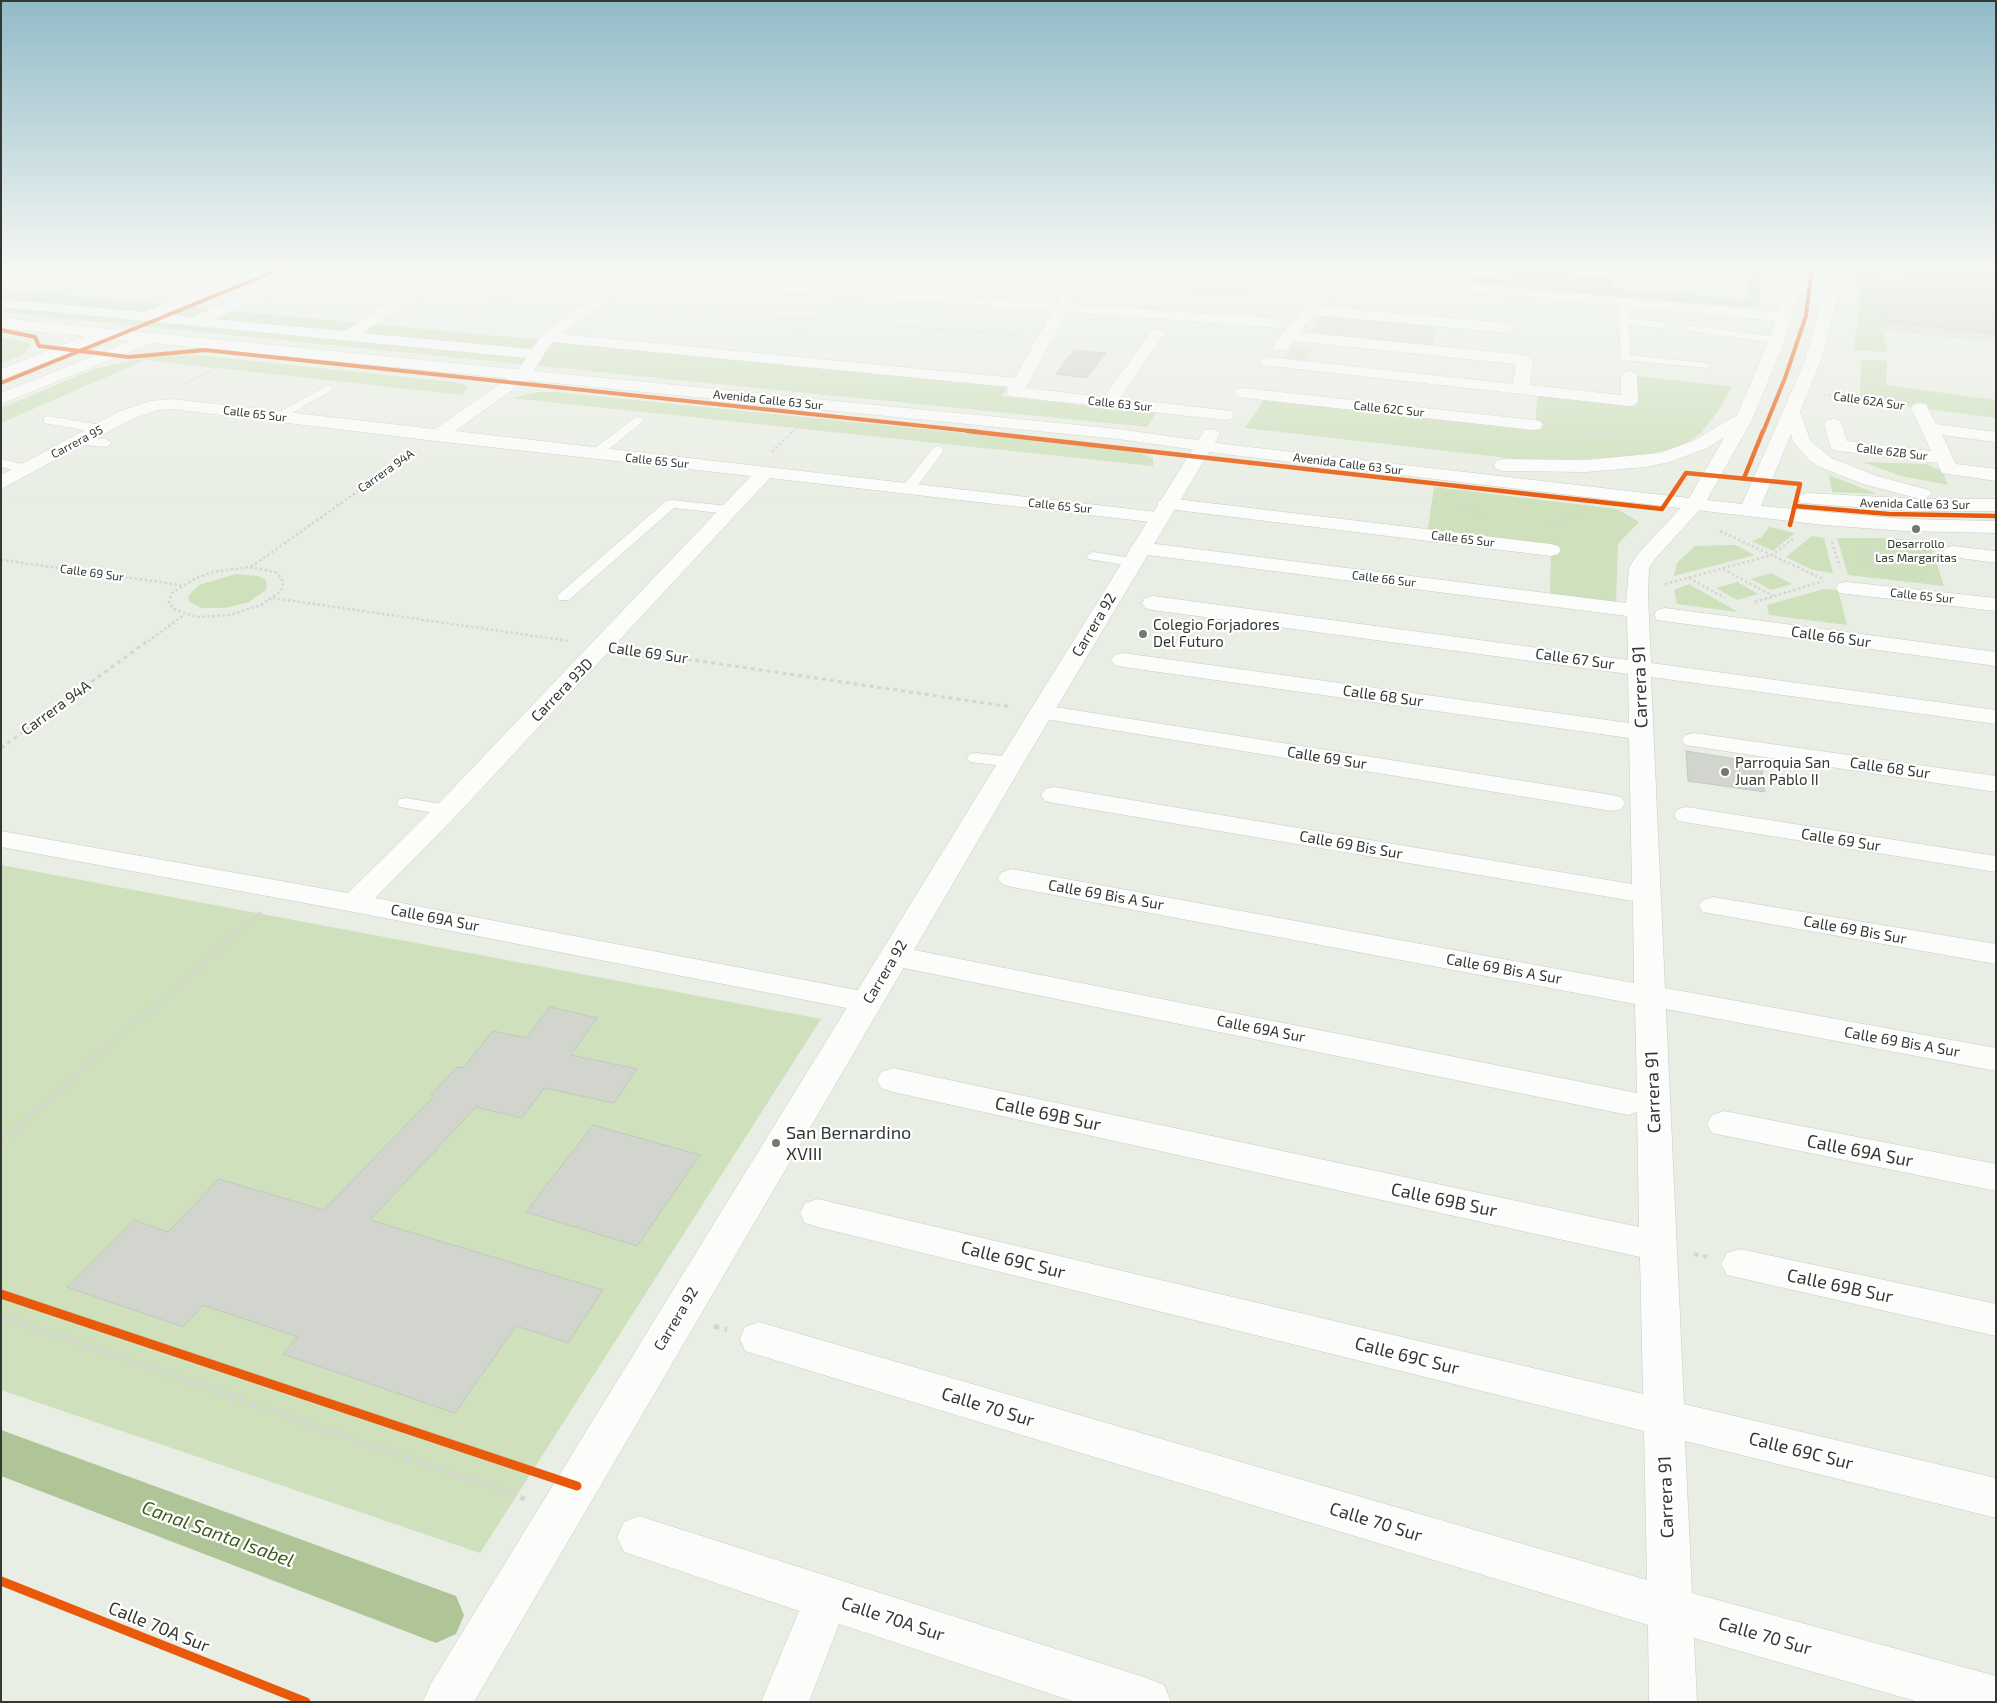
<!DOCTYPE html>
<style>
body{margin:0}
#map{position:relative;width:1997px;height:1703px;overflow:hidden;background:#e9eee4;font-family:"Exo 2",sans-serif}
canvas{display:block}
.frame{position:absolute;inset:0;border:2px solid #353832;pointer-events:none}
</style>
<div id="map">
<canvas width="1997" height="1703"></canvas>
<div class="frame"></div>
</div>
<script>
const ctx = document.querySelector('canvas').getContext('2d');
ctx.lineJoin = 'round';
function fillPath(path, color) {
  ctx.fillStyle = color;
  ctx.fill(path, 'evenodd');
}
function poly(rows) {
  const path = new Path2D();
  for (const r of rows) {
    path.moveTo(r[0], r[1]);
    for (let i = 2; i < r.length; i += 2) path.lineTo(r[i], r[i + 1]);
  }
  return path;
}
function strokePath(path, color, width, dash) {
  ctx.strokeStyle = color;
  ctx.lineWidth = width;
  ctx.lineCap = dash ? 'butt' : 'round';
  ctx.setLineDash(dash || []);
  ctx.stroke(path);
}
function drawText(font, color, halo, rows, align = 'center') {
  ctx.font = font + ' "Exo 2",sans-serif';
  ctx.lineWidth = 4.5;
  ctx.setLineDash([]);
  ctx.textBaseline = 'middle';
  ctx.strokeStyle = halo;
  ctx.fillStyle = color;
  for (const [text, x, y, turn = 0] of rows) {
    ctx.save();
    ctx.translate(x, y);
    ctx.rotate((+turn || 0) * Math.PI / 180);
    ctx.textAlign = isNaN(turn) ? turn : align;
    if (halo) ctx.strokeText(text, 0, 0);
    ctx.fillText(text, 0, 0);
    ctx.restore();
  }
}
const built = poly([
 [1870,266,1996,266,1996,342,1882,331],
 [1320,315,1437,326,1432,346,1311,334],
 [1292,346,1312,349,1304,361,1284,358]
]);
const green = poly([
 [1371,266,1404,266,1404,269,1508,279,1514,266,1613,278,1611,288,1747,300,1748,266,1763,266,1758,308,1610,297,1367,271],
 [1854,266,1870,266,1887,352,1853,350,1860,306],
 [1,289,1009,384,1002,396,1156,413,1147,427,1,312],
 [1,337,30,343,30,347,23,354,1,364],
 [196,355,453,382,463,384,467,388,462,395,145,360,1,423,1,408,94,369,150,356],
 [1862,359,1887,361,1886,385,1996,400,1996,418,1859,400],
 [1629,375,1732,387,1719,410,1701,433,1680,447,1631,458,1525,460,1245,428,1267,395,1535,425,1538,391,1629,401],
 [539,392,555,392,1133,450,1153,458,1153,466,511,398],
 [1862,462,1926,464,1942,471,1948,485,1901,476],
 [1829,475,1875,493,1876,494,1832,492],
 [1434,487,1617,509,1639,522,1618,544,1616,604,1550,595,1551,550,1427,535],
 [1769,527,1795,533,1773,551,1752,541,1762,537],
 [1812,536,1824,538,1833,573,1813,570,1786,557],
 [1837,538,1887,538,1929,541,1944,586,1848,575],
 [1735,545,1755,555,1674,576,1677,563,1695,546],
 [1771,573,1792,584,1771,590,1751,579],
 [235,574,258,576,265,579,267,584,266,590,249,602,225,608,201,608,189,601,188,596,199,585],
 [1737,582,1738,582,1758,594,1737,600,1716,588],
 [1689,584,1738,612,1677,604,1674,590],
 [1824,589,1838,590,1847,625,1769,615,1767,605],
 [1,865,821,1019,480,1553,1,1390]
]);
const canal = poly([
 [1,1430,456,1596,464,1615,456,1634,436,1643,1,1476,1,1430]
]);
const building = poly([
 [1909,266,1996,266,1996,334,1881,321,1872,278,1904,282,1902,271,1910,272,1909,266],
 [1074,350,1106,353,1086,378,1056,374,1074,350],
 [1686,751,1761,763,1765,792,1688,781,1686,751],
 [550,1007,597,1018,571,1055,637,1069,614,1103,544,1088,522,1118,476,1107,370,1220,603,1290,568,1343,516,1326,455,1413,283,1354,298,1337,203,1305,183,1327,67,1287,134,1220,168,1232,219,1179,324,1210,434,1096,431,1095,457,1067,463,1068,493,1031,526,1038,550,1007],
 [593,1125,700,1155,637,1246,526,1212,593,1125]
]);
const pathFar4 = poly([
 [77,266,190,275],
 [857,266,1051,279],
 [443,274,455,266],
 [1606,280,1609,266],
 [11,282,50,266],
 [1102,282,1293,295],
 [629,306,1019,335],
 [465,325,515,291],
 [794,339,821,311],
 [186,383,218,367],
 [1711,385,1732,387],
 [1824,395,1897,405],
 [1630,421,1630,432],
 [1256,429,1287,420],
 [1557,429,1578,432],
 [792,432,800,424]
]);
const pathFar3 = poly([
 [1373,431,1397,445,1429,436],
 [1569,431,1623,438],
 [1630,431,1630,440],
 [772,452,793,431],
 [1454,500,1482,517],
 [1546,526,1583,515],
 [1720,531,1823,579],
 [1832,542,1840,567],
 [1863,546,1879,552],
 [1867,554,1913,559,1924,567,1920,570,1907,571,1873,566,1864,563,1860,558,1867,554],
 [1914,559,1927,555],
 [1,560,181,585],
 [250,567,275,572,281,577,283,584,281,591,261,605,230,615,197,617,173,609,169,602,172,593,196,578,213,572,250,567],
 [251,567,409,455],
 [1723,569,1773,596],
 [1689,578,1725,598],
 [1665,584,1772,555,1794,538],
 [273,598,569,641],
 [1755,602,1823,581],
 [144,644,184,615]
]);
const pathFar2 = poly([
 [632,651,1012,707],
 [1,748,146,642],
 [258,915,261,912]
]);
const pathFar1 = poly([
 [1,1142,260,913],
 [1694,1254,1708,1257]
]);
const path = poly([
 [1,1316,525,1499],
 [714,1326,727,1330]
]);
const service = poly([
 [1463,266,1473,266,1465,287,1460,290,1455,287,1463,266],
 [1626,304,1631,307,1629,318,1660,322,1665,325,1660,328,1629,324,1630,355,1705,363,1709,364,1709,368,1621,360,1619,320,1621,307,1626,304],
 [1687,325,1777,337,1782,340,1777,343,1683,330,1682,328,1687,325],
 [328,385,334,388,332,390,280,420,272,420,270,417,328,385],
 [48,416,101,425,107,429,101,433,44,423,44,417,48,416],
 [637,416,643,420,641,423,599,457,591,457,589,454,591,451,637,416],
 [80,437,106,439,112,443,106,447,76,444,74,441,80,437],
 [938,446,944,450,942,453,913,492,903,492,902,489,903,486,934,447,938,446],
 [1,459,31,466,33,469,27,473,1,467,1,459],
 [671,500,729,506,736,510,729,514,674,508,569,600,559,600,557,597,559,594,666,501,671,500],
 [1093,552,1132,558,1139,562,1132,566,1088,559,1086,556,1093,552],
 [976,753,1011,757,1017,758,1020,762,1017,766,1011,767,970,762,967,758,970,754,976,753],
 [406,798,447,805,453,806,456,810,453,814,447,815,400,807,397,803,400,799,406,798]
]);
const minor = poly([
 [260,266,278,266,276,269,165,314,192,317,314,266,332,266,330,269,213,319,344,331,427,280,434,284,432,287,362,333,532,349,543,334,616,280,482,270,475,266,536,266,626,272,634,269,641,273,1057,303,1078,266,1092,266,1071,304,1276,318,1284,323,1276,328,1067,312,1026,388,1104,397,1152,330,1157,328,1165,333,1120,398,1231,411,1234,415,1231,419,1225,420,1015,397,1009,396,1007,392,1009,387,552,342,529,378,455,431,1166,513,1169,517,1166,521,1159,523,770,478,456,816,375,898,878,994,882,1001,878,1008,867,1012,354,912,1,847,1,831,348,893,438,804,751,476,436,441,172,409,158,410,132,419,1,489,1,475,120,411,150,401,172,399,435,429,517,372,526,358,1,307,1,299,144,312,260,266],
 [632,281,1052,311,1015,378,562,334,632,281],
 [1235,266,1303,266,1343,269,1346,266,1359,266,1357,271,1460,283,1786,312,1794,317,1786,322,1460,291,1349,278,1320,306,1506,323,1514,328,1506,333,1314,315,1300,332,1525,355,1533,360,1530,385,1621,395,1621,375,1629,370,1637,375,1638,401,1635,405,1629,406,1262,365,1260,362,1268,357,1513,384,1516,364,1293,341,1286,350,1274,350,1272,347,1274,344,1312,298,1334,277,1242,270,1235,266],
 [1243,388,1534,420,1540,421,1543,425,1540,429,1534,430,1237,397,1235,393,1237,389,1243,388],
 [1920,403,1926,404,1936,424,1996,432,1996,442,1942,435,1956,464,1996,469,1996,481,1942,473,1937,463,1839,451,1833,450,1830,446,1824,424,1827,420,1833,419,1839,420,1842,424,1847,441,1931,451,1911,408,1914,404,1920,403],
 [1167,498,1551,544,1558,546,1561,550,1558,554,1551,556,1160,508,1157,504,1160,500,1167,498],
 [1695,498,1702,500,1705,504,1655,559,1649,568,1648,594,1651,663,1996,710,1996,724,1651,677,1665,988,1996,1048,1996,1071,1666,1009,1684,1404,1996,1478,1996,1518,1685,1441,1692,1593,1996,1676,1996,1702,1919,1702,1694,1638,1697,1702,1649,1702,1648,1625,745,1351,740,1339,745,1327,759,1322,1647,1580,1644,1431,818,1227,805,1223,800,1213,805,1203,818,1199,1643,1394,1640,1257,893,1092,881,1088,877,1080,881,1072,893,1068,1639,1227,1637,1112,1628,1115,894,966,883,963,879,956,883,949,894,946,1637,1093,1635,1004,1012,887,1002,884,998,878,1002,872,1012,869,1634,983,1633,901,1054,803,1045,801,1041,795,1045,789,1054,787,1632,884,1629,738,1123,667,1115,665,1111,660,1115,655,1123,653,1629,723,1628,674,1153,610,1145,608,1142,603,1145,598,1153,596,1628,660,1627,616,1140,554,1133,552,1130,548,1133,544,1140,542,1626,603,1629,568,1636,556,1688,500,1695,498],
 [1953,546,1996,551,1996,563,1946,556,1943,552,1946,548,1953,546],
 [1847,582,1996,598,1996,611,1839,593,1836,588,1839,583,1847,582],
 [1665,608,1996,652,1996,666,1657,620,1654,615,1657,610,1665,608],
 [1042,705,1612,795,1621,797,1625,803,1621,809,1612,811,1033,717,1030,712,1033,707,1042,705],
 [1694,733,1996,776,1996,792,1685,745,1682,740,1685,735,1694,733],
 [1687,807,1996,856,1996,872,1678,821,1674,815,1678,809,1687,807],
 [1713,897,1996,944,1996,964,1703,912,1699,906,1703,900,1713,897],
 [1724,1111,1996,1164,1996,1191,1712,1133,1707,1124,1712,1115,1724,1111],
 [1740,1249,1996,1304,1996,1336,1727,1275,1721,1264,1727,1253,1740,1249],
 [639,1516,1147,1678,1164,1685,1171,1702,1075,1702,839,1624,809,1702,761,1702,799,1611,624,1552,617,1537,624,1522,639,1516]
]);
const tertiary = poly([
 [1211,429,1217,430,1220,434,1024,762,474,1702,423,1702,430,1685,998,762,1202,434,1205,430,1211,429]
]);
const secondary = poly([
 [1785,266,1799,266,1798,295,1785,340,1753,418,1707,500,1742,504,1804,363,1823,299,1823,266,1837,266,1837,299,1820,363,1800,412,1810,440,1831,458,1877,476,1929,490,1932,494,1924,499,1996,499,1996,511,1910,511,1801,503,1798,499,1801,495,1808,493,1920,499,1863,484,1817,466,1808,459,1793,441,1791,434,1761,506,1905,519,1996,521,1996,533,1905,531,1823,525,1232,455,1118,439,152,343,1,404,1,393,131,341,107,338,1,380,1,369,85,336,1,328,1,318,1118,429,1232,445,1689,498,1724,438,1707,448,1670,462,1646,467,1586,472,1503,471,1496,469,1494,465,1496,461,1503,459,1586,460,1660,453,1695,440,1737,415,1769,340,1784,295,1785,266]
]);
const cyclewayFar2 = poly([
 [1,330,35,337,39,346,129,357,205,350,980,432],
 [1,383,288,266],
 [1763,432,1785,378,1806,316,1812,266]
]);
const cyclewayFar1 = poly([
 [968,431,1662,509,1686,473,1800,484,1790,525],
 [1744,478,1763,431],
 [1795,506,1889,514,1996,516]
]);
const cycleway = poly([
 [1,1294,577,1486],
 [1,1581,306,1702]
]);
const markers = [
 [1916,529,5,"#747870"],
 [1143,634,5,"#747870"],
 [1725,772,5,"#747870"],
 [776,1143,5,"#747870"]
];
const farStreetnames = [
 ["Avenida Calle 63 Sur",768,400,6],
 ["Calle 62A Sur",1869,401,8],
 ["Calle 63 Sur",1120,404,6],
 ["Calle 62C Sur",1389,409,6],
 ["Calle 65 Sur",255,414,7],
 ["Carrera 95",77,442,-28],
 ["Calle 62B Sur",1892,452,7],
 ["Calle 65 Sur",657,461,6],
 ["Avenida Calle 63 Sur",1348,464,7],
 ["Carrera 94A",386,471,-35],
 ["Avenida Calle 63 Sur",1915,504,1],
 ["Calle 65 Sur",1060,506,6],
 ["Calle 65 Sur",1463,539,7],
 ["Calle 69 Sur",92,573,8],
 ["Calle 66 Sur",1384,579,7],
 ["Calle 65 Sur",1922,596,6]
];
const farPoinames = [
 ["Desarrollo",1916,544],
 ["Las Margaritas",1916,558]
];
const streetNames = [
 ["Carrera 92",1094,625,-59],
 ["Calle 66 Sur",1831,637,8],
 ["Calle 69 Sur",648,653,8],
 ["Calle 67 Sur",1575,659,8],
 ["Carrera 93D",562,690,-46],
 ["Calle 68 Sur",1383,696,8],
 ["Carrera 94A",56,708,-36],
 ["Calle 69 Sur",1327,758,9],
 ["Calle 68 Sur",1890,768,8],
 ["Calle 69 Sur",1841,840,9],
 ["Calle 69 Bis Sur",1351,845,10],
 ["Calle 69 Bis A Sur",1106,895,10],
 ["Calle 69A Sur",435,918,11],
 ["Calle 69 Bis Sur",1855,930,10],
 ["Calle 69 Bis A Sur",1504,969,10],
 ["Carrera 92",885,972,-59],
 ["Calle 69A Sur",1261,1029,11],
 ["Calle 69 Bis A Sur",1902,1042,10],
 ["Carrera 92",676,1319,-59]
];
const poiNames = [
 ["Colegio Forjadores",1153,625],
 ["Del Futuro",1153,642],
 ["Parroquia San",1735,763],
 ["Juan Pablo II",1735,780]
];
const nearStreetnames = [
 ["Carrera 91",1640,687,-92],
 ["Carrera 91",1653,1092,-92],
 ["Calle 69B Sur",1048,1114,12],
 ["Calle 69A Sur",1860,1151,11],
 ["Calle 69B Sur",1444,1200,12],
 ["Calle 69C Sur",1013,1260,14],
 ["Calle 69B Sur",1840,1286,12],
 ["Calle 69C Sur",1407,1356,14],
 ["Calle 70 Sur",988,1407,17],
 ["Calle 69C Sur",1801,1451,14],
 ["Carrera 91",1666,1497,-92],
 ["Calle 70 Sur",1376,1522,17],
 ["Calle 70A Sur",893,1619,18],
 ["Calle 70A Sur",159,1627,22],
 ["Calle 70 Sur",1765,1636,16]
];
const nearPoinames = [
 ["San Bernardino",786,1133],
 ["XVIII",786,1154]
];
const nearWaternames = [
 ["Canal Santa Isabel",218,1534,20]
];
fillPath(built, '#dae2d1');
fillPath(green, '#cee0bc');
fillPath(canal, '#afc598');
fillPath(building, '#d1d5cd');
strokePath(building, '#c4c8c0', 1);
strokePath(service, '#c7cbc4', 1);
strokePath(minor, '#c7cbc4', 1);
strokePath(tertiary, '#c7cbc4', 1);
strokePath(secondary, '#c7cbc4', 1);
strokePath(pathFar4, '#d5d6d3', 2, [2, 2]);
strokePath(pathFar3, '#d5d6d3', 2.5, [2.5, 2.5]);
strokePath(pathFar2, '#d5d6d3', 3, [4, 4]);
strokePath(pathFar1, '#d5d6d3', 4, [4.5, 4.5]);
strokePath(path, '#d5d6d3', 5, [5.5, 5.5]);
fillPath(service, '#fcfcfb');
fillPath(minor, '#fcfcfb');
fillPath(tertiary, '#fcfcfb');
fillPath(secondary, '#fcfcfb');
strokePath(cyclewayFar2, '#e8590c', 4);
strokePath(cyclewayFar1, '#e8590c', 4.5);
strokePath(cycleway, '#e8590c', 9);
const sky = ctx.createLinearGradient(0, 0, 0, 504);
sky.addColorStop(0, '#91bbc8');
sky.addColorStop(0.53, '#f5f7f3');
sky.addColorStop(1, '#f5f7f300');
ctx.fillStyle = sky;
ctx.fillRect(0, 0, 1997, 504);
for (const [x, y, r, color] of markers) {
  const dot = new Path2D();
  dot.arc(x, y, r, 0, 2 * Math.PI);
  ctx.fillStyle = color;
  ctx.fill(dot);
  strokePath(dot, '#fff', 2);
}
drawText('12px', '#353832', '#fff', farStreetnames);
drawText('12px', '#353832', '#fff', farPoinames);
drawText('15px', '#353832', '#fff', streetNames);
drawText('15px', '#353832', '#fff', poiNames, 'left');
drawText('18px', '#353832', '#fff', nearStreetnames);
drawText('18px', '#353832', '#fff', nearPoinames, 'left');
drawText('italic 19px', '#3f5a1c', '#fff', nearWaternames);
</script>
